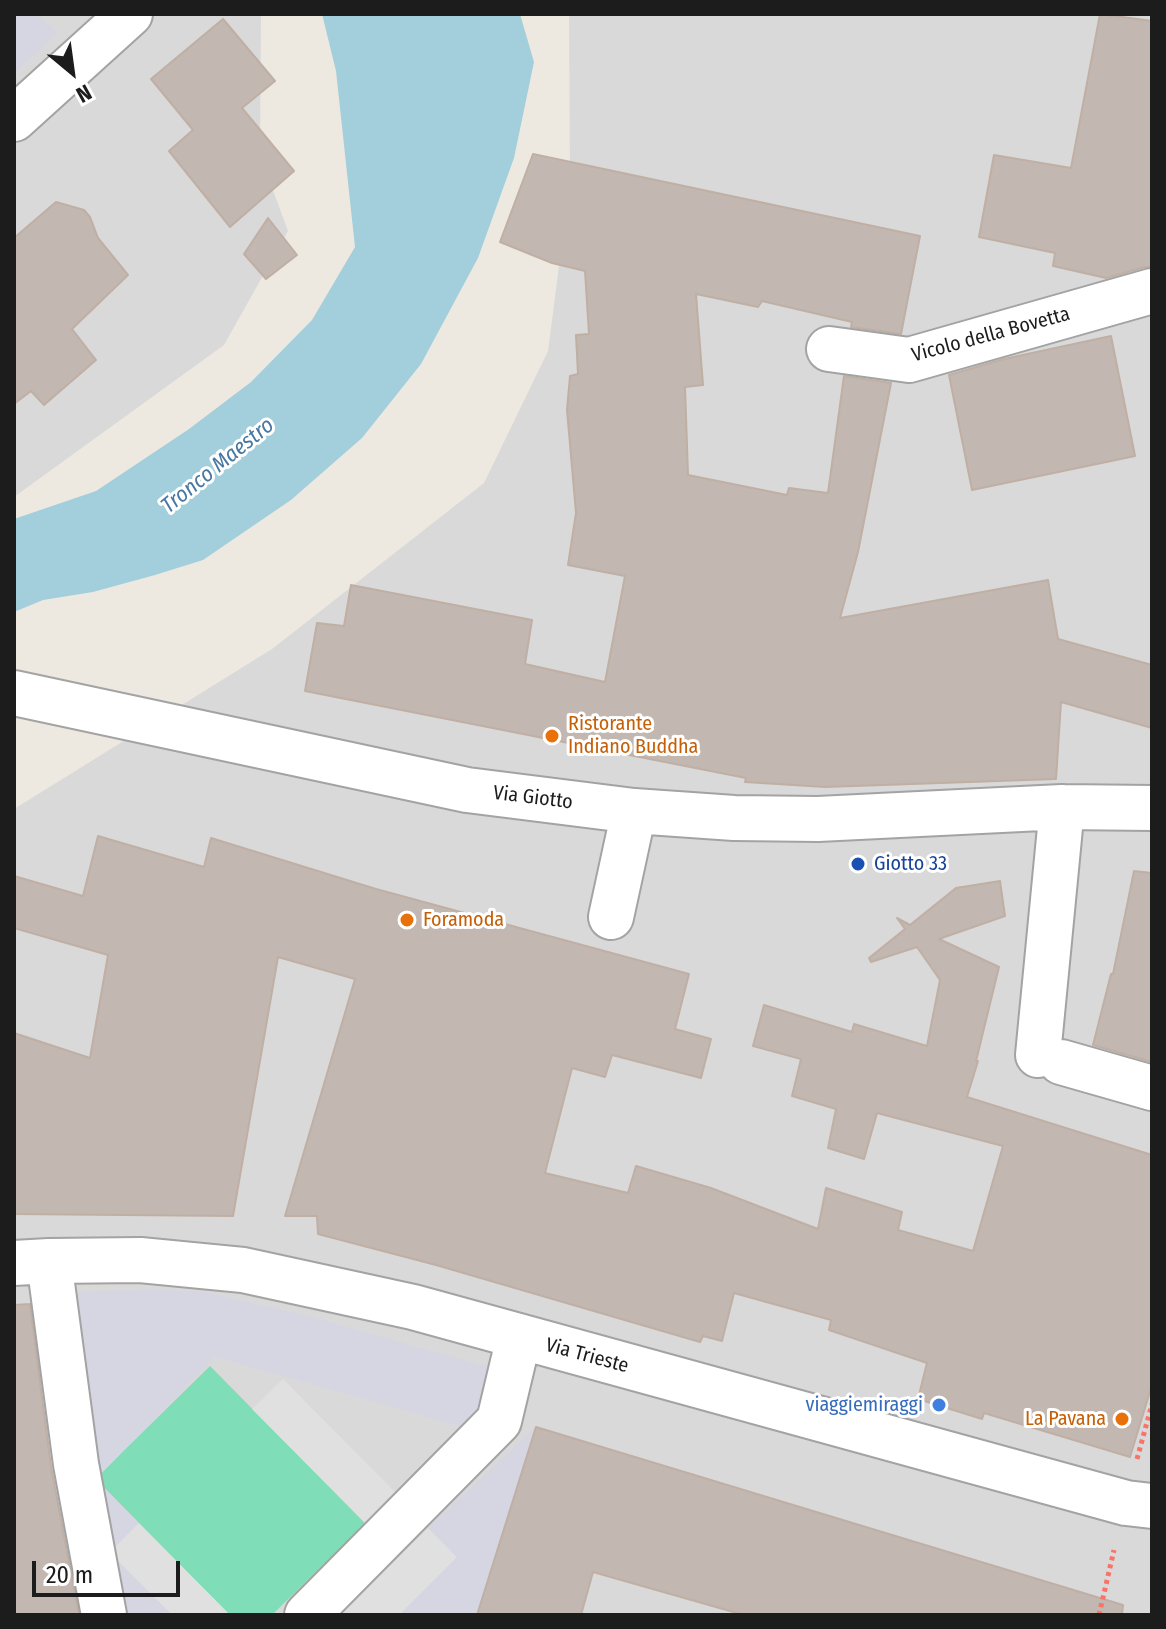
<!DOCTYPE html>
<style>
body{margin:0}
#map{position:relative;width:1166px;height:1629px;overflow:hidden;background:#ede9e1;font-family:"Fira Sans Condensed",sans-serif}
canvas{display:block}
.frame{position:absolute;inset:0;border:16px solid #1c1c1c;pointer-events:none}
.north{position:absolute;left:32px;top:32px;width:80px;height:80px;-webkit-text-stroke:6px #fff;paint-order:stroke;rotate:151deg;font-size:22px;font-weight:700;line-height:32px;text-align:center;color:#1c1c1c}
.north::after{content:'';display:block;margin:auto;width:28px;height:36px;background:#1c1c1c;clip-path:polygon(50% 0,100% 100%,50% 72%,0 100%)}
.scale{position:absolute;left:32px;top:1561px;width:148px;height:36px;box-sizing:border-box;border:4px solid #1c1c1c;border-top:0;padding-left:10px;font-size:24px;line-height:28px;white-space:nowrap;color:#1c1c1c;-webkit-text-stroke:6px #fff;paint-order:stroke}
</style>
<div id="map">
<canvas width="1166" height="1629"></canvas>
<div class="frame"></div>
<div class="north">N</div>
<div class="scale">20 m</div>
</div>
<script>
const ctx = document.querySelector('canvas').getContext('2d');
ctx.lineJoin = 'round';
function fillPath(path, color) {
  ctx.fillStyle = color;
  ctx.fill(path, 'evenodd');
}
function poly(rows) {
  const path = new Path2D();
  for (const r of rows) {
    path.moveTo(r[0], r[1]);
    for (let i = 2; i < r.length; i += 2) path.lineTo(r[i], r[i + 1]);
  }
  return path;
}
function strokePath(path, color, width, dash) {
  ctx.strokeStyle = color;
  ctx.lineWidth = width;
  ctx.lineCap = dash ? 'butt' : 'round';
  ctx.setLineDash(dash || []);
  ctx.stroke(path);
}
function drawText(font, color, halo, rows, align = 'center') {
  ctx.font = font + ' "Fira Sans Condensed",sans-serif';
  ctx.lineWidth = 6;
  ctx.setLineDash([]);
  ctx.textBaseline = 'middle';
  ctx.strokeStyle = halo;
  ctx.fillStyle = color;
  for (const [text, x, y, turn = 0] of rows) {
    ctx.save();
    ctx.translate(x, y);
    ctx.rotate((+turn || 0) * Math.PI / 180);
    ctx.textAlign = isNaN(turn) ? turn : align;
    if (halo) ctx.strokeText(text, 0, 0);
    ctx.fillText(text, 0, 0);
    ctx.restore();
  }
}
const residential = poly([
 [14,14,261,14,260,155,288,231,224,345,14,497],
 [569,14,1152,14,1152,1615,14,1615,14,809,272,649,484,483,548,351,570,181]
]);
const pitch = poly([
 [210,1366,365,1523,272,1615,230,1615,95,1479]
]);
const parking = poly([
 [283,1379,396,1493,365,1523,252,1409],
 [139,1523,230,1615,172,1615,109,1552],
 [428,1528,457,1557,399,1615,341,1615]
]);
const plaza = poly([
 [14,14,37,14,58,33,14,73],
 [156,1290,200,1291,312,1317,492,1368,480,1415,470,1429,215,1357,96,1479,139,1523,109,1553,172,1615,80,1615,53,1292],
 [536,1427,477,1615,399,1615,457,1557,428,1528]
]);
const water = poly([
 [322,14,520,14,534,62,514,158,478,258,421,364,362,438,291,500,203,560,155,575,93,592,43,600,14,612,14,519,96,491,189,429,251,382,312,320,355,247,336,71]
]);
const building = poly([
 [1100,14,1152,21,1152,267,1145,267,1106,278,1053,266,1055,253,979,237,994,155,1071,168,1100,14],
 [223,19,275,81,242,108,294,171,230,227,169,151,193,130,151,79,223,19],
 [533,154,920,236,901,334,851,327,852,322,762,301,758,307,696,294,703,385,685,387,688,475,787,495,789,488,828,493,844,376,891,383,858,552,840,618,1048,580,1058,639,1152,665,1152,728,1061,702,1056,779,825,787,745,782,746,778,305,691,317,623,344,626,351,585,532,620,525,664,605,682,625,576,568,565,576,513,567,410,570,376,578,374,576,335,589,334,585,271,552,263,500,242,533,154],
 [56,202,84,210,90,217,98,238,128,275,72,329,96,360,44,405,31,391,14,404,14,238,56,202],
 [268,218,297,255,266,279,244,254,268,218],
 [1111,336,1135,456,972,490,949,375,1004,359,1111,336],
 [98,836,204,867,211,838,376,889,689,974,675,1029,711,1039,701,1078,612,1055,605,1077,572,1068,545,1173,628,1193,636,1166,711,1188,818,1229,826,1188,902,1212,898,1230,973,1251,1003,1146,877,1113,864,1159,828,1148,836,1109,792,1096,801,1059,753,1046,764,1005,852,1032,854,1024,927,1046,940,980,917,947,871,962,869,958,905,929,897,918,910,925,956,888,1000,881,1005,916,939,939,999,967,976,1061,978,1061,967,1097,1152,1155,1152,1385,1130,1457,984,1413,982,1419,918,1399,927,1363,829,1330,831,1320,734,1293,722,1341,703,1336,700,1342,436,1265,318,1234,317,1216,285,1216,355,979,278,957,233,1216,14,1214,14,1033,90,1058,108,955,14,928,14,876,83,896,98,836],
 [1134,871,1152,873,1152,1062,1093,1045,1111,974,1113,974,1134,871],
 [30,1304,51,1467,79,1615,14,1615,14,1305,30,1304],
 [536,1427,1123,1605,1122,1615,744,1615,593,1572,581,1615,477,1615,536,1427]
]);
const path = poly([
 [1137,1459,1152,1404],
 [1099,1615,1114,1550]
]);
const minor = poly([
 [14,119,130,14],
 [829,349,909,360,1152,291],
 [14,693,467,790,634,811,734,818,818,819,1062,807,1152,808],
 [611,917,634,811],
 [1038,1055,1062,807],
 [1061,1062,1152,1088],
 [49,1261,76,1464,104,1615],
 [14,1263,49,1261,140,1260,243,1270,413,1307,1126,1503,1152,1506],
 [307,1615,499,1421,519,1337]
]);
const markers = [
 [552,736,8,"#e8710a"],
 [858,864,8,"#1a4fb4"],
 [407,920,8,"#e8710a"],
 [939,1405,8,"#3f7fe0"],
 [1122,1419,8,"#e8710a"]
];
const streetNames = [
 ["Vicolo della Bovetta",991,335,-15],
 ["Via Giotto",533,798,7],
 ["Via Trieste",587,1356,15]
];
const foodNames = [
 ["Ristorante",568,724],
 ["Indiano Buddha",568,747],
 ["Foramoda",423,920],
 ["La Pavana",1106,1419,"right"]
];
const transitNames = [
 ["Giotto 33",874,864]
];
const shopNames = [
 ["viaggiemiraggi",923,1405]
];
const waterNames = [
 ["Tronco Maestro",218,466,-39]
];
fillPath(residential, '#dad9d9');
fillPath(pitch, '#7fddb7');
fillPath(parking, '#e0e0e0');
fillPath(plaza, '#d6d6e3');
fillPath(water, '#a2cfdb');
fillPath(building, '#c2b8b1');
strokePath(building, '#bfafa4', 2);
strokePath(minor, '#a3a3a3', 48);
strokePath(path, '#f97367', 5, [4, 4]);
strokePath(minor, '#fff', 44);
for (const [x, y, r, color] of markers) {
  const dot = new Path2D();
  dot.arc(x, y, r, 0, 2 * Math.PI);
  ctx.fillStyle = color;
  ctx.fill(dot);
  strokePath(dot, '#fff', 3);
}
drawText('20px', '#1c1c1c', '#fff', streetNames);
drawText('20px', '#c56008', '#fff', foodNames, 'left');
drawText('20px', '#164399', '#fff', transitNames, 'left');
drawText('20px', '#366cbe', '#fff', shopNames, 'right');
drawText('italic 22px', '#4777a2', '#fff', waterNames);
</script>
